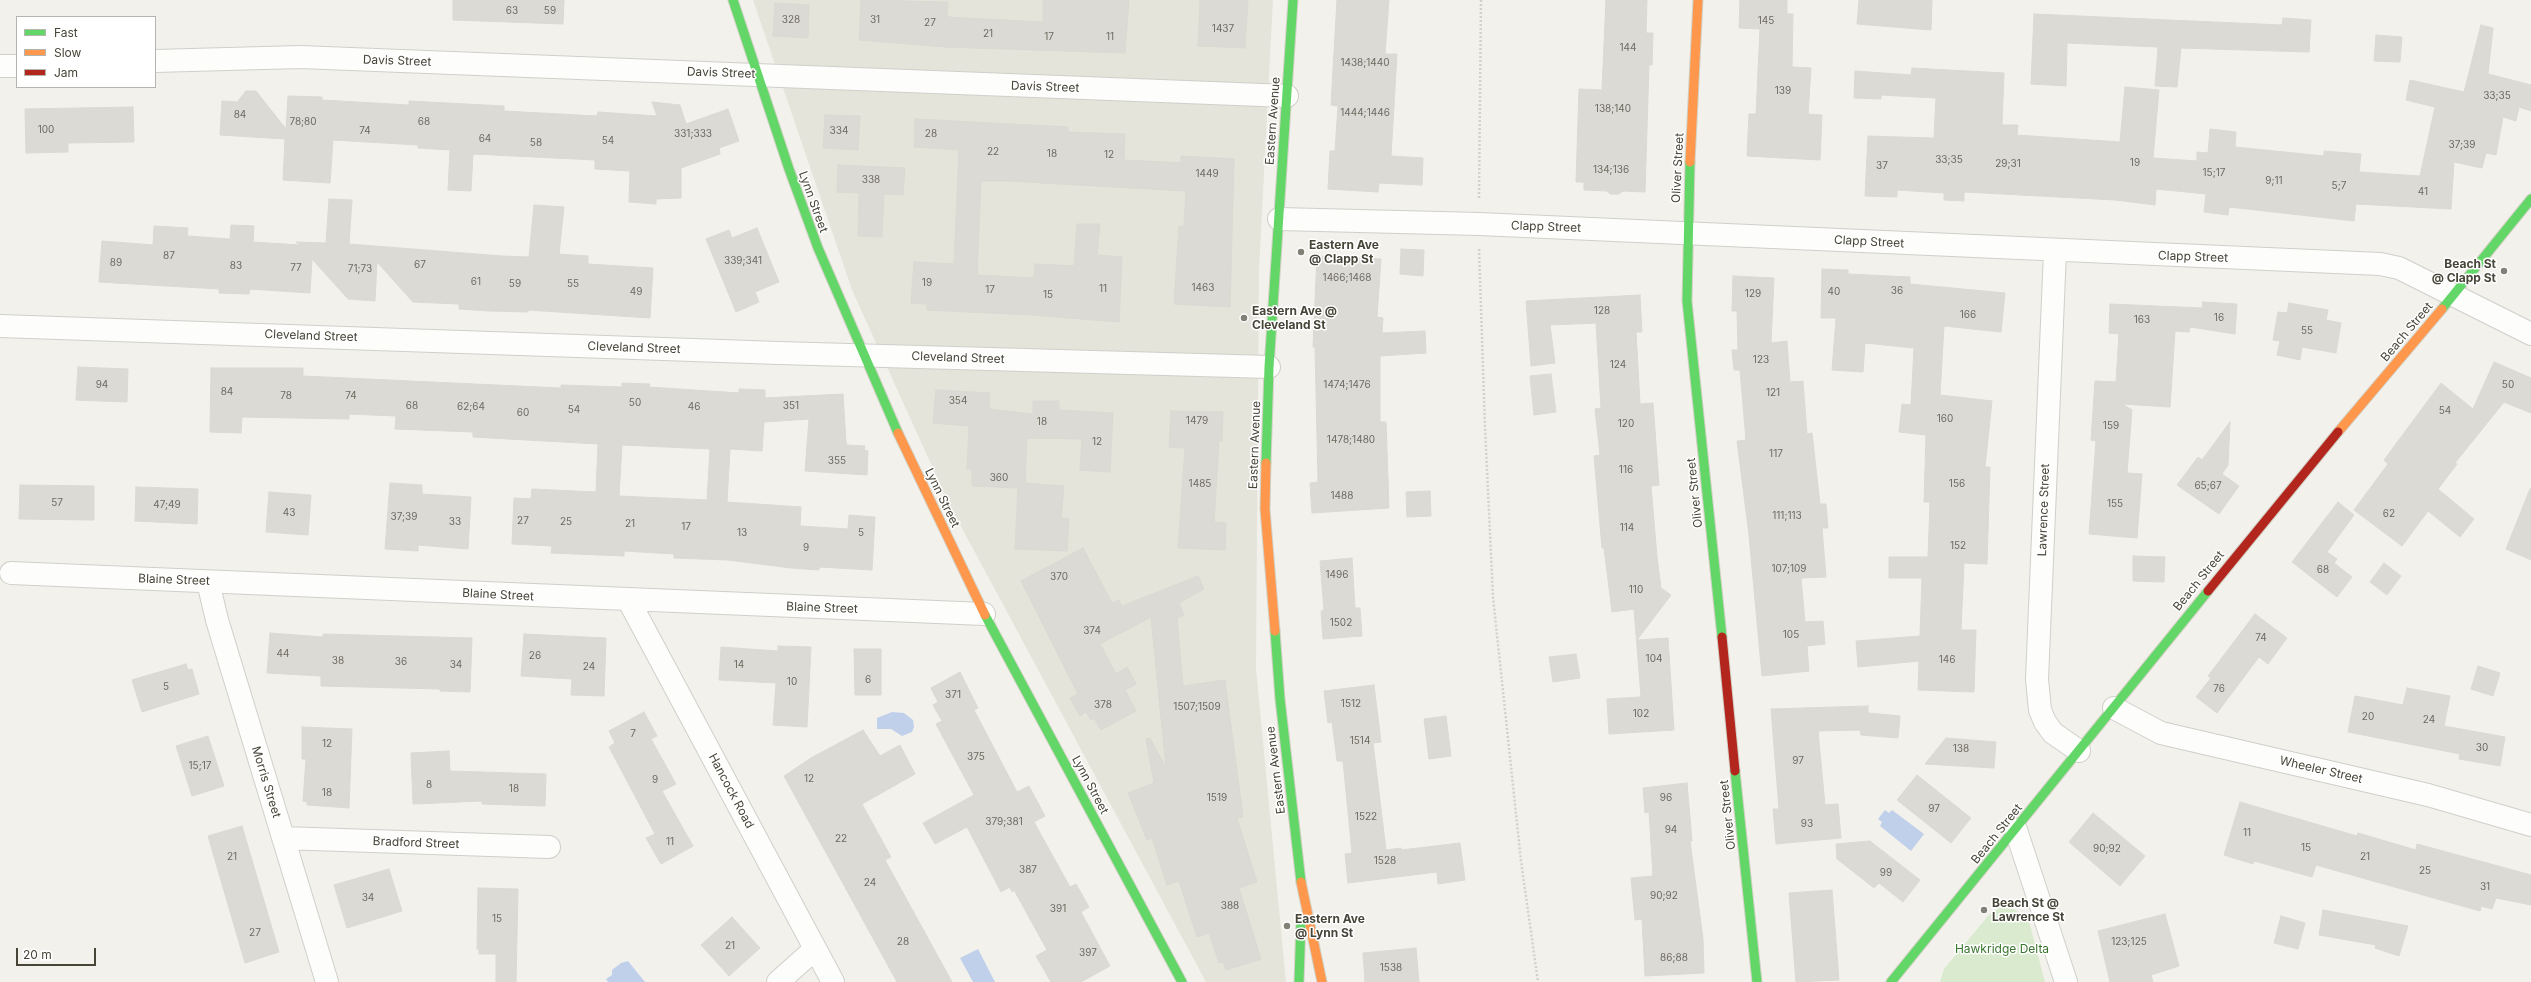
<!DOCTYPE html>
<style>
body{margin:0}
#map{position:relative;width:2531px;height:982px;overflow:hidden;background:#f2f1ec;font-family:Inter,sans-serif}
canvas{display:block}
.legend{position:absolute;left:16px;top:16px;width:140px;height:72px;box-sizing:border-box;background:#fff;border:1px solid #b5b5af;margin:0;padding:5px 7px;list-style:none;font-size:12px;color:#474538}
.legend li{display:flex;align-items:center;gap:8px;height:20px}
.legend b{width:20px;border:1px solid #b5b5af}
.scale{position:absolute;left:16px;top:948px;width:80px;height:18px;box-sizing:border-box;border:2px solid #474538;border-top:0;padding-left:5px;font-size:12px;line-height:14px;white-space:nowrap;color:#474538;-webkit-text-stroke:3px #fff;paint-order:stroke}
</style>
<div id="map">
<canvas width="2531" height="982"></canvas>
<ul class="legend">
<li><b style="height:5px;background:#63d668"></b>Fast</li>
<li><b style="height:5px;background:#ff974d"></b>Slow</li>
<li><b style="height:5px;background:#b3261e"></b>Jam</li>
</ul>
<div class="scale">20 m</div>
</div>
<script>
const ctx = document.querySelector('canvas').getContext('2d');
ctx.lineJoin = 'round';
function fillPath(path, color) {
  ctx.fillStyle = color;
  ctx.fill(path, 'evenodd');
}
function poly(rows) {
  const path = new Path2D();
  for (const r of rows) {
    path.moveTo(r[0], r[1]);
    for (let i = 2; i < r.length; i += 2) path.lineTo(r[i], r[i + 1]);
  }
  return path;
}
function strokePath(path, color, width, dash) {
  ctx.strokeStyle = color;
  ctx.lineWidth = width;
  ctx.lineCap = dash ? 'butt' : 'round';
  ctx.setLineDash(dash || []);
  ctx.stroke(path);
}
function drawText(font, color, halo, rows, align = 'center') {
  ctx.font = font + ' Inter,sans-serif';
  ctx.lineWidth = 3;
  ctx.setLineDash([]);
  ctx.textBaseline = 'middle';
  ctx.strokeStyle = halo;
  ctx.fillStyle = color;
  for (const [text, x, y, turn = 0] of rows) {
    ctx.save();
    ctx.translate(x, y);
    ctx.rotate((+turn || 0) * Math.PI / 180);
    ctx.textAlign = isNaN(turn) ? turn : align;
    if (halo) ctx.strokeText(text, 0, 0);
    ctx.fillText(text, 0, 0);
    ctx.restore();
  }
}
const residential = poly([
 [753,0,1273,0,1259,270,1256,668,1286,982,1206,982,950,506,852,290]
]);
const green = poly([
 [1999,908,2014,909,2025,917,2030,925,2045,982,1940,982,1944,969,1988,916]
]);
const water = poly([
 [892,712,904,713,913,720,914,727,912,732,902,736,891,729,877,729,877,718],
 [1885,810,1889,813,1892,810,1924,834,1911,851,1880,826,1882,822,1878,819],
 [978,949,995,982,973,982,960,958],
 [628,961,645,982,608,982,606,979,612,975,612,970,621,963]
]);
const building = poly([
 [453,0,564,0,563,24,453,20,453,0],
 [861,0,948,2,947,17,1043,22,1043,0,1129,0,1125,53,946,47,859,40,861,0],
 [1200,0,1248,0,1245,48,1198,46,1200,0],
 [1337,0,1389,0,1385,54,1397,54,1391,156,1423,158,1422,185,1379,183,1378,192,1328,189,1330,151,1335,151,1338,106,1331,105,1337,0],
 [1606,0,1647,0,1646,33,1653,33,1652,65,1649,65,1645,192,1623,191,1619,194,1610,194,1607,191,1584,190,1584,182,1576,182,1579,89,1602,90,1606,0],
 [1740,0,1787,0,1787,14,1793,14,1792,67,1811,68,1808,114,1822,115,1820,160,1747,156,1749,114,1756,114,1760,29,1739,28,1740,0],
 [1859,0,1932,0,1931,30,1857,24,1859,0],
 [775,3,809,5,808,38,773,36,775,3],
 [2034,14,2282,25,2283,18,2311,20,2309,52,2181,48,2177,87,2155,86,2158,47,2067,43,2066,86,2031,84,2034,14],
 [2481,25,2493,28,2488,74,2531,85,2531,111,2519,107,2516,121,2503,117,2496,155,2486,153,2482,168,2454,162,2451,209,2356,204,2354,221,2229,207,2228,215,2204,212,2206,194,2156,189,2155,205,2115,200,1964,192,1964,201,1944,200,1944,193,1897,190,1897,197,1865,196,1868,136,1934,138,1936,98,1881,95,1881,99,1854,98,1855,71,1911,75,1912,68,2004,73,2002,125,2018,125,2017,135,2120,142,2125,87,2159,90,2153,158,2197,161,2197,152,2208,153,2210,129,2236,132,2235,147,2324,156,2324,151,2361,154,2359,172,2420,176,2435,107,2406,100,2410,80,2464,92,2481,25],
 [2376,35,2402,37,2400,62,2374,61,2376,35],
 [246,91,256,91,286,129,288,96,322,97,322,100,409,105,409,101,504,106,504,111,597,116,598,112,657,116,652,102,680,105,686,124,728,109,739,141,719,148,720,154,681,168,681,198,656,199,656,204,629,202,630,171,595,169,595,160,473,154,471,191,448,190,450,150,418,148,418,145,333,140,330,183,283,180,285,139,220,135,222,101,237,102,246,91],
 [133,107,134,142,68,143,68,152,26,153,25,109,133,107],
 [825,115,860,116,858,150,823,148,825,115],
 [915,119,1068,127,1068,132,1125,134,1124,160,1181,163,1181,156,1234,159,1230,307,1174,304,1179,226,1184,226,1186,191,1007,181,981,181,977,275,1034,278,1035,264,1074,266,1077,224,1100,224,1097,255,1122,257,1119,322,1032,315,927,310,927,304,911,303,914,262,954,264,959,150,914,147,915,119],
 [838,165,905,168,903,195,884,194,882,237,858,236,859,193,837,192,838,165],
 [329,199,352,200,349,244,502,256,529,257,534,205,564,207,559,254,588,256,588,264,653,268,650,318,528,310,528,312,489,311,459,309,459,304,413,302,377,262,375,301,348,299,312,259,310,293,250,289,249,294,219,293,219,289,99,282,102,241,153,245,154,226,188,228,187,236,230,239,231,225,254,226,253,242,300,245,296,242,326,243,329,199],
 [757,228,779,282,755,292,759,302,736,312,706,239,729,230,732,238,757,228],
 [1401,249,1424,250,1423,276,1400,274,1401,249],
 [1317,256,1381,259,1377,317,1383,318,1382,333,1425,331,1426,353,1380,356,1380,422,1386,422,1389,508,1312,513,1310,483,1318,482,1315,347,1313,347,1317,256],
 [1822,269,1848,270,1848,274,1910,277,1910,284,2005,293,2001,332,1944,326,1940,395,1992,401,1985,467,1990,467,1987,564,1964,563,1961,630,1976,630,1974,692,1918,690,1919,661,1858,667,1856,641,1920,636,1922,578,1889,578,1889,557,1928,557,1930,502,1924,502,1926,435,1899,432,1902,404,1911,405,1914,348,1865,343,1863,372,1832,370,1836,318,1821,318,1822,269],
 [1733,276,1774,278,1771,343,1787,341,1790,382,1803,381,1807,434,1812,433,1820,504,1826,504,1828,528,1822,528,1826,577,1801,578,1805,622,1823,621,1825,644,1807,646,1809,671,1762,676,1749,535,1737,441,1746,440,1740,370,1734,370,1732,350,1738,350,1737,311,1732,311,1733,276],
 [1640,295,1642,332,1636,332,1640,404,1653,403,1659,485,1651,486,1657,557,1661,588,1671,595,1637,640,1668,638,1674,730,1609,734,1607,699,1641,697,1634,609,1612,612,1604,548,1602,548,1594,456,1600,455,1595,409,1601,408,1596,323,1550,325,1555,363,1531,366,1526,301,1640,295],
 [2203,302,2237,304,2235,334,2190,327,2189,332,2175,331,2170,407,2122,404,2132,410,2127,473,2142,474,2137,538,2089,534,2096,441,2091,440,2095,381,2116,382,2119,334,2109,333,2110,304,2202,308,2203,302],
 [2289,303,2328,310,2326,320,2341,323,2336,353,2302,347,2300,360,2277,355,2280,341,2273,340,2278,312,2287,313,2289,303],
 [2494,362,2531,378,2531,413,2504,402,2455,463,2457,464,2438,489,2474,519,2460,537,2428,511,2402,546,2354,510,2388,464,2384,460,2441,383,2473,409,2494,362],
 [78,367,128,369,127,402,76,400,78,367],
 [211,368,303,368,303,376,561,388,561,385,622,387,622,383,650,384,649,387,739,393,739,389,765,390,765,398,843,394,846,442,847,445,865,446,864,450,868,451,867,475,805,471,809,419,764,422,762,451,730,449,727,502,801,507,800,526,848,529,849,515,875,517,872,570,819,567,819,570,791,568,728,560,674,558,674,554,624,551,624,556,551,553,552,546,512,544,514,498,531,499,532,489,596,492,598,444,473,437,473,432,395,429,396,416,349,414,349,419,242,417,241,433,210,432,211,368],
 [622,445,710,449,707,500,619,496,622,445],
 [1551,374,1556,412,1534,415,1530,376,1551,374],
 [936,390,990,393,989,409,1033,414,1033,401,1059,401,1059,410,1113,413,1110,472,1080,470,1082,439,1027,438,1025,483,1064,486,1061,518,1069,519,1067,551,1015,549,1018,488,972,486,972,469,967,469,969,426,933,423,936,390],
 [1171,411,1223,412,1222,441,1219,441,1214,522,1226,523,1225,550,1178,548,1185,448,1169,447,1171,411],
 [2230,422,2228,465,2222,474,2239,486,2219,514,2177,485,2198,457,2202,460,2230,422],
 [390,483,422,485,422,494,471,497,468,549,418,545,418,551,385,549,390,483],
 [20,485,94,486,94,520,19,519,20,485],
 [136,487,198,489,197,524,135,521,136,487],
 [2530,489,2531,489,2531,560,2506,549,2530,489],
 [1430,491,1431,516,1407,517,1406,492,1430,491],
 [269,492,311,495,308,535,266,532,269,492],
 [2338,502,2354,515,2327,552,2337,559,2334,563,2352,577,2337,597,2292,562,2338,502],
 [1083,548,1112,603,1119,600,1122,606,1198,576,1204,589,1179,603,1184,615,1177,618,1183,686,1225,680,1243,817,1237,818,1257,882,1239,888,1261,959,1226,970,1223,962,1219,963,1209,933,1197,937,1179,881,1167,885,1152,838,1147,840,1128,793,1154,783,1146,739,1150,738,1166,768,1151,617,1100,644,1116,674,1127,667,1136,684,1125,690,1136,711,1101,730,1094,718,1091,720,1086,712,1080,716,1070,698,1078,694,1021,581,1083,548],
 [2133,556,2165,557,2164,582,2133,581,2133,556],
 [1352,558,1355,608,1360,608,1362,636,1323,639,1321,611,1324,610,1320,561,1352,558],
 [2384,563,2401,576,2387,595,2370,582,2384,563],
 [2255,614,2287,638,2268,664,2259,657,2217,713,2196,697,2211,678,2208,676,2255,614],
 [270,633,323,637,323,634,472,638,470,692,440,691,440,689,321,686,321,676,267,673,270,633],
 [524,634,606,638,604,696,571,695,572,679,521,676,524,634],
 [778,646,811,647,807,727,773,725,776,683,719,680,721,647,778,651,778,646],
 [854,649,881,649,881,695,855,695,854,649],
 [1576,654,1580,678,1553,682,1549,657,1576,654],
 [186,664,188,670,192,669,199,694,142,712,132,680,186,664],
 [2478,666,2500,673,2493,696,2471,689,2478,666],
 [960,672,978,708,974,710,1017,792,1029,786,1045,816,1034,822,1070,887,1076,884,1089,907,1081,912,1110,966,1081,982,1051,982,1036,956,1047,950,1014,890,1012,892,1010,887,1001,892,967,827,935,844,923,823,974,795,936,724,942,721,933,705,938,702,931,688,960,672],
 [1374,685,1381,742,1373,743,1386,850,1401,848,1401,850,1460,843,1465,880,1438,884,1437,872,1348,883,1345,854,1352,853,1343,761,1337,761,1332,722,1328,723,1324,691,1374,685],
 [2407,688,2450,696,2444,726,2505,737,2500,766,2459,759,2460,754,2348,732,2355,696,2403,705,2407,688],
 [1868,706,1868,713,1900,716,1898,738,1861,735,1860,730,1818,731,1825,805,1838,804,1841,838,1776,844,1773,809,1779,809,1771,709,1868,706],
 [644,712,657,736,651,739,676,784,662,791,693,846,661,864,646,838,655,834,609,747,615,743,609,731,644,712],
 [1446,716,1451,756,1429,759,1424,719,1446,716],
 [302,727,352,729,349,808,307,805,307,802,303,801,306,759,302,759,302,727],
 [863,730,880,756,900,745,915,774,862,804,891,857,885,860,952,982,897,982,784,776,811,758,863,730],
 [208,736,224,786,192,796,176,746,208,736],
 [1946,738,1996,742,1994,768,1925,764,1946,738],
 [449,751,450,771,546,774,545,806,482,804,482,801,413,804,411,753,449,751],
 [1917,775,1971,818,1951,843,1897,800,1917,775],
 [1687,783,1692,841,1690,841,1703,939,1704,973,1645,976,1642,919,1635,920,1631,878,1653,876,1649,812,1645,813,1643,788,1687,783],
 [2240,802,2357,836,2358,833,2416,850,2417,844,2531,875,2531,905,2496,898,2492,909,2481,906,2480,911,2316,865,2312,877,2254,861,2253,864,2224,855,2240,802],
 [2093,813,2145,856,2120,886,2069,842,2093,813],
 [242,826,279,952,245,963,208,836,242,826],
 [1870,841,1920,880,1903,902,1879,883,1874,888,1837,859,1836,844,1870,841],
 [389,869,402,911,347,928,334,885,389,869],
 [478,888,518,889,516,982,496,982,496,954,479,954,479,949,477,949,478,888],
 [1832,890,1839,980,1796,982,1789,893,1832,890],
 [2323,910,2408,926,2399,956,2375,948,2376,945,2319,935,2323,910],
 [2165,914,2179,966,2151,975,2153,982,2110,982,2098,931,2165,914],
 [2281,916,2305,923,2298,949,2274,943,2281,916],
 [732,917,760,948,729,976,701,945,732,917],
 [1416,948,1419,982,1365,982,1363,953,1416,948]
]);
const path = poly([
 [1479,198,1481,0],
 [1479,249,1485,427,1493,597,1521,861,1538,982]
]);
const street = poly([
 [155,61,300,57,1287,96],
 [0,66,17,66],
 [1279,219,1479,224,2380,264,2399,268,2531,334],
 [2055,251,2037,679,2040,710,2045,722,2053,733,2079,751],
 [0,326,779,353,1269,367],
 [11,573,984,614],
 [208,582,217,620,327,982],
 [629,601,833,982],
 [2114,708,2161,733,2428,795,2531,825],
 [2016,830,2066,982],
 [283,838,549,847],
 [778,982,815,949]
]);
const fast = poly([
 [733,0,789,169,818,248,898,433],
 [1690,162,1687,301,1722,637],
 [2442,309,2531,199],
 [1266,463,1269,367,1293,0],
 [985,615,1182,982],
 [1275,631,1280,699,1301,882],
 [1735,771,1757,982],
 [1299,982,1301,921],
 [1891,982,2208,591]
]);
const slow = poly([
 [1690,162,1698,0],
 [2338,432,2442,309],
 [898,433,985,615],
 [1266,463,1265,509,1275,631],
 [1301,882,1322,982]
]);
const jam = poly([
 [2208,591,2338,432],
 [1722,637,1735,771]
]);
const markers = [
 [1301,252,4,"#838177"],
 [2504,271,4,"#838177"],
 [1244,318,4,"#838177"],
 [1984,910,4,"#838177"],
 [1287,926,4,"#838177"]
];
const numberNames = [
 ["63",512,11],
 ["59",550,11],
 ["328",791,20],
 ["31",875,20],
 ["145",1766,21],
 ["27",930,23],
 ["1437",1223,29],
 ["21",988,34],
 ["17",1049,37],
 ["11",1110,37],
 ["144",1628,48],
 ["1438;1440",1365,63],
 ["139",1783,91],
 ["33;35",2497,96],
 ["138;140",1613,109],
 ["1444;1446",1365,113],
 ["84",240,115],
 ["78;80",303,122],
 ["68",424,122],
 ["100",46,130],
 ["74",365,131],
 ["334",839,131],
 ["331;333",693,134],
 ["28",931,134],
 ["64",485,139],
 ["54",608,141],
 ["58",536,143],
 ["37;39",2462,145],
 ["22",993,152],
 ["18",1052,154],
 ["12",1109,155],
 ["33;35",1949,160],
 ["19",2135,163],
 ["29;31",2008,164],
 ["37",1882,166],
 ["134;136",1611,170],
 ["15;17",2214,173],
 ["1449",1207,174],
 ["338",871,180],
 ["9;11",2274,181],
 ["5;7",2339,186],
 ["41",2423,192],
 ["87",169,256],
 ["339;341",743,261],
 ["89",116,263],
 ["67",420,265],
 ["83",236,266],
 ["77",296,268],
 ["71;73",360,269],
 ["1466;1468",1347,278],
 ["61",476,282],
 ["19",927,283],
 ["59",515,284],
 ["55",573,284],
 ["1463",1203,288],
 ["11",1103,289],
 ["17",990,290],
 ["36",1897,291],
 ["49",636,292],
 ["40",1834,292],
 ["129",1753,294],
 ["15",1048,295],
 ["128",1602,311],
 ["166",1968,315],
 ["16",2219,318],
 ["163",2142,320],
 ["55",2307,331],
 ["123",1761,360],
 ["124",1618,365],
 ["94",102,385],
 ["1474;1476",1347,385],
 ["50",2508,385],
 ["84",227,392],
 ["121",1773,393],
 ["78",286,396],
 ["74",351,396],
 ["354",958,401],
 ["50",635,403],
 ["68",412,406],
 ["351",791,406],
 ["62;64",471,407],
 ["46",694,407],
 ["54",574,410],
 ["54",2445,411],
 ["60",523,413],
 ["160",1945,419],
 ["1479",1197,421],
 ["18",1042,422],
 ["120",1626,424],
 ["159",2111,426],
 ["1478;1480",1351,440],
 ["12",1097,442],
 ["117",1776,454],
 ["355",837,461],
 ["116",1626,470],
 ["360",999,478],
 ["1485",1200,484],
 ["156",1957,484],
 ["65;67",2208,486],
 ["1488",1342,496],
 ["57",57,503],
 ["155",2115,504],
 ["47;49",167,505],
 ["43",289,513],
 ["62",2389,514],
 ["111;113",1787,516],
 ["37;39",404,517],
 ["27",523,521],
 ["33",455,522],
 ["25",566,522],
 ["21",630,524],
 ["17",686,527],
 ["114",1627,528],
 ["13",742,533],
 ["5",861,533],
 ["152",1958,546],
 ["9",806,548],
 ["107;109",1789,569],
 ["68",2323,570],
 ["1496",1337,575],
 ["370",1059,577],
 ["110",1636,590],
 ["1502",1341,623],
 ["374",1092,631],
 ["105",1791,635],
 ["74",2261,638],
 ["44",283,654],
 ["26",535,656],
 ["104",1654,659],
 ["146",1947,660],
 ["38",338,661],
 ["36",401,662],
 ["34",456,665],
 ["14",739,665],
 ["24",589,667],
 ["6",868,680],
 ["10",792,682],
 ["5",166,687],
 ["76",2219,689],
 ["371",953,695],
 ["1512",1351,704],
 ["378",1103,705],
 ["1507;1509",1197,707],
 ["102",1641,714],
 ["20",2368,717],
 ["24",2429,720],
 ["7",633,734],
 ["1514",1360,741],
 ["12",327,744],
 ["30",2482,748],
 ["138",1961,749],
 ["375",976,757],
 ["97",1798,761],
 ["15;17",200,766],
 ["12",809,779],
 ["9",655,780],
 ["8",429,785],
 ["18",514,789],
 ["18",327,793],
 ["1519",1217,798],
 ["96",1666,798],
 ["97",1934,809],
 ["1522",1366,817],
 ["379;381",1004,822],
 ["93",1807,824],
 ["94",1671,830],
 ["11",2247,833],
 ["22",841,839],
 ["11",670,842],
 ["15",2306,848],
 ["90;92",2107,849],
 ["21",232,857],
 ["21",2365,857],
 ["1528",1385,861],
 ["387",1028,870],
 ["25",2425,871],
 ["99",1886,873],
 ["24",870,883],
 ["31",2485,887],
 ["90;92",1664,896],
 ["34",368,898],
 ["388",1230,906],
 ["391",1058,909],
 ["15",497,919],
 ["27",255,933],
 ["28",903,942],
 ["123;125",2129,942],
 ["21",730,946],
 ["397",1088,953],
 ["86;88",1674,958],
 ["1538",1391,968]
];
const streetNames = [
 ["Davis Street",397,61,2],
 ["Davis Street",721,73,2],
 ["Davis Street",1045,87,2],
 ["Eastern Avenue",1273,121,-86],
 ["Oliver Street",1678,168,-87],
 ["Lynn Street",813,202,70],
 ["Clapp Street",1546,227,2],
 ["Clapp Street",1869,242,3],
 ["Clapp Street",2193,257,2],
 ["Beach Street",2407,332,-50],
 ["Cleveland Street",311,336,2],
 ["Cleveland Street",634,348,2],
 ["Cleveland Street",958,358,2],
 ["Eastern Avenue",1255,445,-88],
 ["Oliver Street",1695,493,-96],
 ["Lynn Street",942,498,64],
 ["Lawrence Street",2044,510,-88],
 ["Blaine Street",174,580,2],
 ["Beach Street",2199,581,-51],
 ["Blaine Street",498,595,3],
 ["Blaine Street",822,608,2],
 ["Eastern Avenue",1276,770,-97],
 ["Wheeler Street",2321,770,13],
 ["Morris Street",266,782,73],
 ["Lynn Street",1090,785,62],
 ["Hancock Road",731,791,62],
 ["Oliver Street",1728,815,-96],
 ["Beach Street",1997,834,-51],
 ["Bradford Street",416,843,2]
];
const poiNames = [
 ["Eastern Ave",1309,245],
 ["@ Clapp St",1309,259],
 ["Beach St",2496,264,"right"],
 ["@ Clapp St",2496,278,"right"],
 ["Eastern Ave @",1252,311],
 ["Cleveland St",1252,325],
 ["Beach St @",1992,903],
 ["Lawrence St",1992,917],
 ["Eastern Ave",1295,919],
 ["@ Lynn St",1295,933]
];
const parkNames = [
 ["Hawkridge Delta",2002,949]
];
fillPath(residential, '#e5e4da');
fillPath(green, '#d9eace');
fillPath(water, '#c0d0eb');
fillPath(building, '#dbdad5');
strokePath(building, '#dad9d2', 1);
strokePath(street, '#d0cfca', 24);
strokePath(fast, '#d2d1c5', 11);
strokePath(slow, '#d2d1c5', 11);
strokePath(jam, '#d2d1c5', 11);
strokePath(path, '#d2d1cb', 2.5, [2, 2]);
strokePath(street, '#fdfdfc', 22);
strokePath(fast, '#63d668', 9);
strokePath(slow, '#ff974d', 9);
strokePath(jam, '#b3261e', 9);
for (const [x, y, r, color] of markers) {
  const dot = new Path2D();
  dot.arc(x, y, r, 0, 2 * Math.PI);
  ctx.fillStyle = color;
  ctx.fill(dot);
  strokePath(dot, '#fff', 1.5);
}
drawText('10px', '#6d6b60', null, numberNames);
drawText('12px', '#474538', '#fff', streetNames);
drawText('bold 12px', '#474538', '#fff', poiNames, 'left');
drawText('12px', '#39752f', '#fff', parkNames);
</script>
